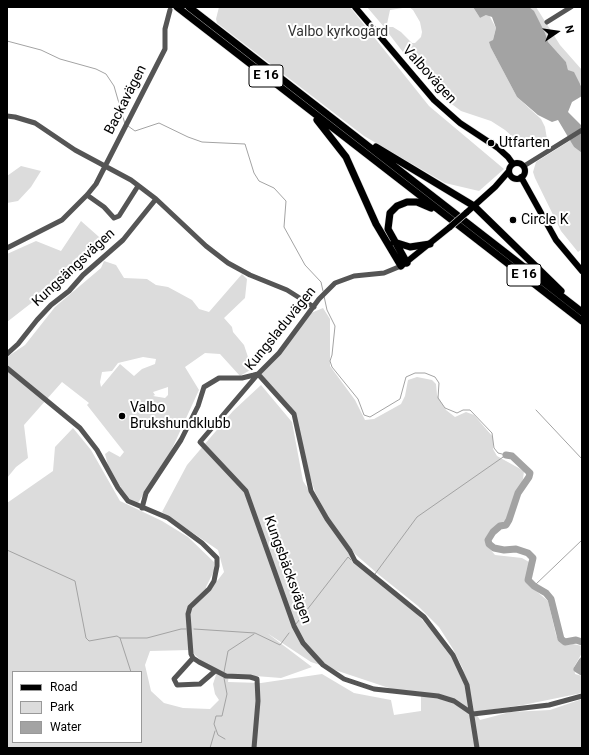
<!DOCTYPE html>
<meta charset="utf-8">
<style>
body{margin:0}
#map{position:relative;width:589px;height:755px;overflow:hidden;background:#fff;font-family:Roboto,sans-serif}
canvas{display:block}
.frame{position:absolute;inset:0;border:8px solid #000;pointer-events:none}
.legend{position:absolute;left:12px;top:671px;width:130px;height:72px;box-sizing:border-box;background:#fff;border:1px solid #999;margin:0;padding:5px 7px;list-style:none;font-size:12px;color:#000}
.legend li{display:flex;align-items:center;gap:8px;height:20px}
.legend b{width:20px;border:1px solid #999}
.north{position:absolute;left:537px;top:12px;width:40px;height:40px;-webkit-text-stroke:3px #fff;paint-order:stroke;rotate:77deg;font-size:11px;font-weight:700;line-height:16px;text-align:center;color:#000}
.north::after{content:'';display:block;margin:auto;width:14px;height:18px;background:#000;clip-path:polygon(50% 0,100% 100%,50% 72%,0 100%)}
</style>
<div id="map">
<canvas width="589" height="755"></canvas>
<div class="frame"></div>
<ul class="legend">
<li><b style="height:5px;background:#000"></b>Road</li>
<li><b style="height:11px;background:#dcdcdc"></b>Park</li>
<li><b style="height:11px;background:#a3a3a3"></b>Water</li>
</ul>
<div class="north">N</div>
</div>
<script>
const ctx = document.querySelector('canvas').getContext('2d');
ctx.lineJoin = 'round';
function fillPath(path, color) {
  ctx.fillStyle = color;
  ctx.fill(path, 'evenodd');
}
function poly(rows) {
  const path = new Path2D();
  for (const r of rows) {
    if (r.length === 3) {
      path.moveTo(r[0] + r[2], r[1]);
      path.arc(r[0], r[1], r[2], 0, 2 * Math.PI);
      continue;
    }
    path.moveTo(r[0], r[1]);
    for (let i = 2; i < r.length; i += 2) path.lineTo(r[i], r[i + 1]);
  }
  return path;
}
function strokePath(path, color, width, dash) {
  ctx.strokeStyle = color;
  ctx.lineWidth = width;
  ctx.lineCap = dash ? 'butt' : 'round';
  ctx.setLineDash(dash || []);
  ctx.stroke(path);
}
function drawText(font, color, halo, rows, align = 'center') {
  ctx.font = font + ' Roboto,sans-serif';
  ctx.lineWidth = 4;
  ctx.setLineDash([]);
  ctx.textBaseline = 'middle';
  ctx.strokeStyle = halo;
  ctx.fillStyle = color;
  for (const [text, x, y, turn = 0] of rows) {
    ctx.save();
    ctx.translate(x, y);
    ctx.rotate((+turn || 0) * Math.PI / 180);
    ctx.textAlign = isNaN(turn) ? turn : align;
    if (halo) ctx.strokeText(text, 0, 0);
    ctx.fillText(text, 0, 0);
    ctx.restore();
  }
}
const green = poly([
 [219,7,350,7,429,106,504,169,479,191,445,183,364,136,217,23,216,19],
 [367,7,473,7,480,18,486,15,489,15,496,28,491,48,517,97,541,119,545,127,547,139,536,146,524,147,505,130,491,121,461,111,449,102,421,72,420,60,417,57,406,56,386,30,388,27,393,27,401,32,412,43,415,43,421,37,422,32,420,22,413,10,409,7,390,10,387,24,384,27],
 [529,7,536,7,560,45,582,70,582,85,579,84,575,76,568,70,566,62,548,42],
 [571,140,574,147,582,153,582,249,578,252,561,231,535,178,533,172,536,162],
 [21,166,41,171,31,187,18,201,7,203,7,176],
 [81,221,107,244,7,322,7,254,36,241,61,251],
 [104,261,116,265,124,278,147,279,156,285,168,287,192,300,199,309,209,312,242,274,247,279,245,298,224,318,232,327,233,332,244,345,252,369,240,376,220,354,205,353,185,367,199,390,171,451,138,503,130,499,121,488,108,465,105,454,109,451,120,457,124,452,87,405,89,403,62,382,24,425,28,458,16,467,7,478,7,357,25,345,55,307,101,268],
 [143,357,156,359,155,364,142,369,134,376,120,364,101,387,100,382,102,372,112,371,118,363],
 [168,387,168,395,165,398,153,396,155,395,153,392],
 [323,308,330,319,330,366,355,400,365,420,374,419,401,404,405,396,408,380,417,377,432,380,436,384,437,395,446,410,455,417,466,412,474,415,493,437,493,449,497,456,524,471,523,479,508,520,494,530,486,539,489,548,495,555,522,558,529,562,529,585,548,601,556,635,559,642,565,645,573,644,582,646,582,653,574,667,575,674,582,676,582,693,523,705,475,712,480,720,510,712,550,710,582,699,582,748,7,748,7,503,53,471,55,447,73,428,91,450,120,501,162,521,188,537,214,562,214,571,206,587,208,593,224,572,218,550,162,512,187,465,233,411,261,385,292,422,303,481,349,553,352,562,415,612,436,635,464,671,453,649,439,627,418,606,378,574,355,554,328,517,315,492,306,464,296,417,288,404,260,374,311,313],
 [267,633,311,662,392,689,421,692,421,711,394,715,391,700,354,693,322,674,261,683,228,682,229,674,281,678,312,667],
 [190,650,216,675,213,684,215,694,219,700,210,709,183,708,164,703,151,691,145,665,150,651],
 [13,672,141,672,141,742,13,742]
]);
const water = poly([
 [473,7,529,7,534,11,545,33,548,42,566,62,568,70,574,72,582,88,582,96,572,102,568,112,582,126,582,153,574,147,558,120,552,122,538,115,517,97,491,48,489,42,493,40,496,28,492,17,486,15,480,18]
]);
const stream = poly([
 [7,41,41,50,60,59,96,69,106,74,114,86,125,124],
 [128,126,135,131,159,123,188,137,202,142,245,144,254,173,259,181,274,188,286,201,284,227,305,265,321,282,323,291],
 [324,296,327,310,335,326,332,355,330,361,332,367,358,399,364,415,370,417,400,399,406,377,415,373,425,373,435,377,439,383,438,398,445,408,457,413,463,410,470,410,492,433,494,448,498,453,506,455],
 [536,410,582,459],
 [7,550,75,581,86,638,89,641,117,636,120,638,147,638,181,629,186,629],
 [375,574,417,517,506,455],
 [534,586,582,540],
 [296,624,348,557,351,560],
 [194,629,255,633,280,645,289,633],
 [120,638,131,672],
 [224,672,228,651,254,634],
 [224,678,227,694,222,716,216,716,214,724,218,735,225,739],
 [210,748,215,731]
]);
const river = poly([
 [506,455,512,456,530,473,529,477,518,493,509,520,506,525,500,526,493,532,488,540,489,544,494,548,504,550,516,549,528,553,533,558,528,580,534,586,546,593,551,599,561,639,565,642,576,640,582,642],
 [582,661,577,669,582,672]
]);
const minor = poly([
 [547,22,571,7],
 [7,116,15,117,35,123,75,150,131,180,156,199,206,246,228,263,250,275,287,290,314,307],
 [524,166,582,130],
 [87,195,104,207,114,218,119,216,138,186],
 [7,248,62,220,87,195,96,184,165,49,165,29,170,10],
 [401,266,384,273,354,276,335,283,319,299,279,353,258,374,200,442,246,491,294,626,303,643,323,665,344,679,374,689,438,696,454,701,473,714],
 [7,354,18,344,37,320,51,305,69,291,83,275,123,240,156,199],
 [7,368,80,428,97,450,118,488,128,501,168,518,202,543,217,558,217,566,214,581,209,589,190,607,188,614,191,654,193,658,199,662,226,676,250,677,257,679,258,701,254,748],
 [258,374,294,414,311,491,327,519,350,551,355,561,424,617,453,655,467,685,477,748],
 [142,508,146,493,181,440,198,406,204,387,219,378,242,378,258,374],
 [193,658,174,679,177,685,200,684,215,671],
 [473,714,549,705,582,696]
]);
const major = poly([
 [355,7,434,100,460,123,498,148,508,157,513,164],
 [517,171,8],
 [521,177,556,240,582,271],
 [466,213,495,187,509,171],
 [404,264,450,227]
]);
const highway = poly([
 [177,7,582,321],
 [189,7,582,312],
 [317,120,346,157,376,224,401,266],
 [376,147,474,206,561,291],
 [394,242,410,247,430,244],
 [407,263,388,229,390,213,397,206,407,202,417,202,431,208]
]);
const majorBridge = poly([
 [450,227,466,213]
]);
const markers = [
 [491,143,4,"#000"],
 [513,220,4,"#000"],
 [122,416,4,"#000"]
];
const shields = [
 [266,76,34],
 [524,275,34]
];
const shieldNames = [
 ["E 16",266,76],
 ["E 16",524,275]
];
const parkNames = [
 ["Valbo kyrkogård",338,32]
];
const streetNames = [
 ["Valbovägen",429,75,48],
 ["Backavägen",126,100,-63],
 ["Kungsängsvägen",74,268,-43],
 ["Kungsladuvägen",281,329,-51],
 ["Kungsbäcksvägen",287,570,70]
];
const poiNames = [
 ["Utfarten",499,143],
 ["Circle K",521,220],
 ["Valbo",130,408],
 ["Brukshundklubb",130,424]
];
fillPath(green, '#dcdcdc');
fillPath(water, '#a3a3a3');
strokePath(stream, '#a3a3a3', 1);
strokePath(river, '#a3a3a3', 7);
strokePath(major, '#dbdbdb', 7);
strokePath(highway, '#dbdbdb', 8);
strokePath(minor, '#555', 5);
strokePath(major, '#000', 6);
strokePath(highway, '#000', 7);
strokePath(majorBridge, '#dbdbdb', 7, []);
strokePath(majorBridge, '#000', 6);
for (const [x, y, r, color] of markers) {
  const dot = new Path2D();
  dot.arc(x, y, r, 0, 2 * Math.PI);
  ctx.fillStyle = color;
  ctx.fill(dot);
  strokePath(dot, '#fff', 1.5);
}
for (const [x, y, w] of shields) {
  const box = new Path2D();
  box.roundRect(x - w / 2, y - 11, w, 22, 3);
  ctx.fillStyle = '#fff';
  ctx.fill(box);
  strokePath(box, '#000', 1);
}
drawText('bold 13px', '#000', null, shieldNames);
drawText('14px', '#333', '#fff', parkNames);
drawText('14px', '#000', '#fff', streetNames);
drawText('14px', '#000', '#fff', poiNames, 'left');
</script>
